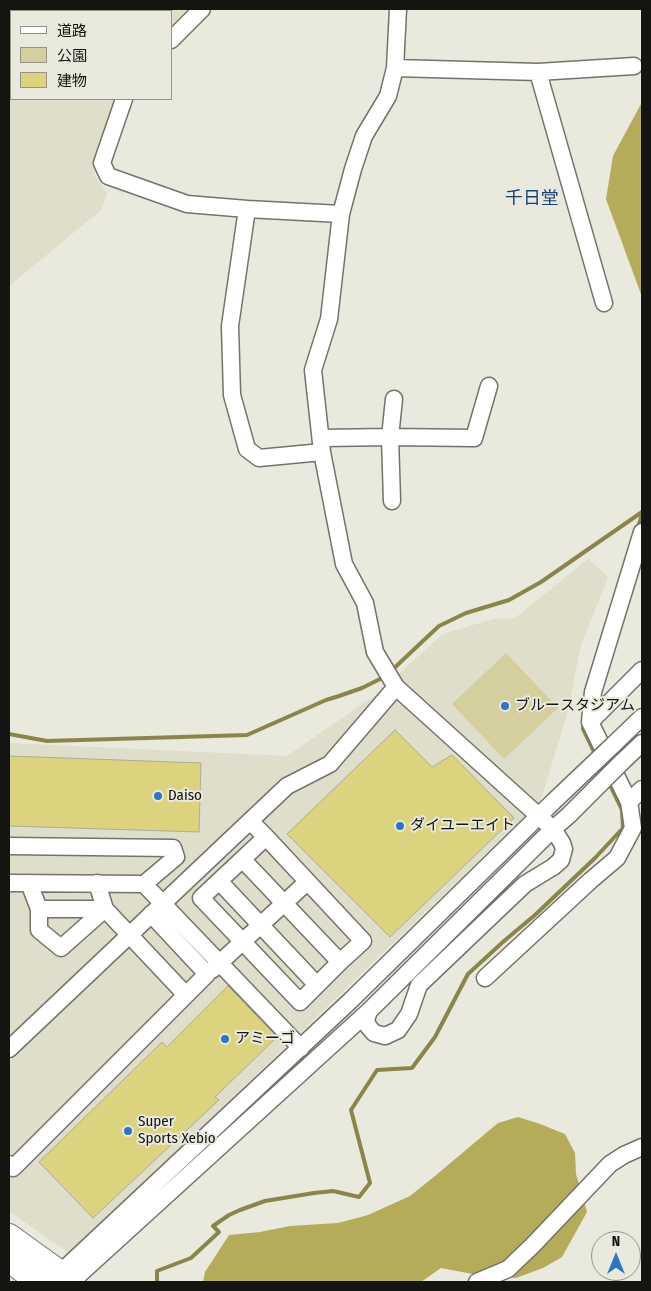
<!DOCTYPE html>
<meta charset="utf-8">
<style>
body{margin:0}
#map{position:relative;width:651px;height:1291px;overflow:hidden;background:#eae9dd;font-family:"Fira Sans Condensed","Noto Sans JP",sans-serif}
canvas{display:block}
.frame{position:absolute;inset:0;border:10px solid #141410;pointer-events:none}
.legend{position:absolute;left:10px;top:10px;width:162px;height:90px;box-sizing:border-box;background:#eae9dd;border:1px solid #94948b;margin:0;padding:6px 9px;list-style:none;font-size:15px;color:#141410}
.legend li{display:flex;align-items:center;gap:10px;height:25px}
.legend b{width:25px;border:1px solid #94948b}
.north{position:absolute;left:591px;top:1231px;width:50px;height:50px;box-sizing:border-box;background:#eae9dd;border:1px solid #94948b;border-radius:50%;rotate:0deg;font-size:14px;font-weight:700;line-height:20px;text-align:center;color:#141410}
.north::after{content:'';display:block;margin:auto;width:18px;height:22px;background:#2b76c6;clip-path:polygon(50% 0,100% 100%,50% 72%,0 100%)}
</style>
<div id="map">
<canvas width="651" height="1291"></canvas>
<div class="frame"></div>
<ul class="legend">
<li><b style="height:6px;background:#fff"></b>道路</li>
<li><b style="height:14px;background:#d4cf9c"></b>公園</li>
<li><b style="height:14px;background:#dcd37f"></b>建物</li>
</ul>
<div class="north">N</div>
</div>
<script>
const ctx = document.querySelector('canvas').getContext('2d');
ctx.lineJoin = 'round';
function fillPath(path, color) {
  ctx.fillStyle = color;
  ctx.fill(path, 'evenodd');
}
function poly(rows) {
  const path = new Path2D();
  for (const r of rows) {
    path.moveTo(r[0], r[1]);
    for (let i = 2; i < r.length; i += 2) path.lineTo(r[i], r[i + 1]);
  }
  return path;
}
function strokePath(path, color, width, dash) {
  ctx.strokeStyle = color;
  ctx.lineWidth = width;
  ctx.lineCap = dash ? 'butt' : 'round';
  ctx.setLineDash(dash || []);
  ctx.stroke(path);
}
function drawText(font, color, halo, rows, align = 'center') {
  ctx.font = font + ' "Fira Sans Condensed","Noto Sans JP",sans-serif';
  ctx.lineWidth = 4;
  ctx.setLineDash([]);
  ctx.textBaseline = 'middle';
  ctx.strokeStyle = halo;
  ctx.fillStyle = color;
  for (const [text, x, y, turn = 0] of rows) {
    ctx.save();
    ctx.translate(x, y);
    ctx.rotate((+turn || 0) * Math.PI / 180);
    ctx.textAlign = isNaN(turn) ? turn : align;
    if (halo) ctx.strokeText(text, 0, 0);
    ctx.fillText(text, 0, 0);
    ctx.restore();
  }
}
const built = poly([
 [9,9,196,9,171,32,171,11,11,11,11,99,116,99,94,175,107,193,101,210,9,286],
 [588,559,608,577,581,645,567,715,540,802,70,1254,9,1211,9,743,287,756,374,696,443,634,493,619,515,618]
]);
const green = poly([
 [506,653,558,708,504,759,452,704]
]);
const forest = poly([
 [642,102,642,297,606,199,613,156],
 [518,1117,540,1124,565,1134,575,1153,576,1174,587,1212,562,1257,543,1268,516,1278,483,1276,441,1268,421,1282,203,1282,205,1272,229,1235,260,1232,290,1226,338,1223,368,1215,410,1196,435,1176,498,1123]
]);
const stream = poly([
 [638,527,642,515],
 [391,671,424,640,439,626,466,613,509,600,541,582,642,512],
 [584,724,583,729,595,754],
 [9,734,47,741,247,735,326,700,339,696,362,688,386,676],
 [157,1282,157,1271,191,1258,219,1232,213,1226,229,1215,240,1210,265,1201,314,1193,333,1191,359,1197,370,1183,351,1110,377,1070,412,1068,435,1037,468,974,504,941,535,915,595,858,623,828,622,810,608,781]
]);
const building = poly([
 [395,730,432,767,452,755,514,818,390,937,287,834,395,730],
 [9,756,201,763,199,832,9,826,9,756],
 [228,986,277,1037,215,1097,219,1100,93,1218,39,1162,162,1042,167,1047,228,986]
]);
const minor = poly([
 [171,40,202,9],
 [395,68,538,72,634,66],
 [538,72,604,303],
 [124,99,102,163,108,176,187,204,247,209,341,214],
 [247,209,230,326,232,395,247,449,259,458,322,452],
 [322,438,390,437,474,438,489,386],
 [392,501,390,437,394,399],
 [590,722,642,670],
 [613,745,642,717],
 [622,762,642,743],
 [629,802,642,789],
 [250,821,266,837,363,941,340,962,300,1002,201,898,266,837],
 [9,846,173,848,176,857,144,884],
 [243,860,340,962],
 [219,881,317,985],
 [9,883,144,884,301,1048],
 [29,883,39,909,105,909],
 [97,883,105,909,186,995],
 [39,909,39,930,61,948,105,909],
 [212,970,307,882],
 [485,978,590,881,617,858,633,828,629,802,590,722,593,692,642,532],
 [369,1011,366,1020,368,1026,374,1033,385,1036,398,1030,409,1014,419,985,525,884,553,867,561,860,564,849,562,843,553,829,396,687,375,652,365,603,344,564,322,452,313,370,329,319,341,214,353,169,364,136,388,96,395,68,398,9],
 [9,1049,287,786,330,764,396,687],
 [9,1164,13,1168,207,974,151,914],
 [57,1282,60,1273,350,1001,554,801],
 [71,1282,369,1011,553,829,569,815],
 [477,1282,508,1269,533,1245,610,1164,624,1155,642,1147]
]);
const highway = poly([
 [9,1236,73,1282],
 [9,1260,39,1282]
]);
const minorBridge = poly([
 [554,801,613,745],
 [569,815,622,762]
]);
const markers = [
 [505,706,5,"#2b76c6"],
 [158,796,5,"#2b76c6"],
 [400,826,5,"#2b76c6"],
 [225,1039,5,"#2b76c6"],
 [128,1131,5,"#2b76c6"]
];
const poiNames = [
 ["ブルースタジアム",515,706],
 ["Daiso",168,796],
 ["ダイユーエイト",410,826],
 ["アミーゴ",235,1039],
 ["Super",138,1122],
 ["Sports Xebio",138,1139]
];
const quarterNames = [
 ["千日堂",532,199]
];
fillPath(built, '#dfdecb');
fillPath(green, '#d4cf9c');
fillPath(forest, '#b4ac58');
strokePath(stream, '#8c854a', 4);
fillPath(building, '#dcd37f');
strokePath(building, '#abab9f', 1);
strokePath(minor, '#747369', 19);
strokePath(highway, '#747369', 26);
strokePath(minor, '#fff', 16);
strokePath(highway, '#fff', 24);
strokePath(minorBridge, '#747369', 19, []);
strokePath(minorBridge, '#fff', 16);
for (const [x, y, r, color] of markers) {
  const dot = new Path2D();
  dot.arc(x, y, r, 0, 2 * Math.PI);
  ctx.fillStyle = color;
  ctx.fill(dot);
  strokePath(dot, '#eae9dd', 2);
}
drawText('15px', '#141410', '#eae9dd', poiNames, 'left');
drawText('18px', '#134275', '#eae9dd', quarterNames);
</script>
